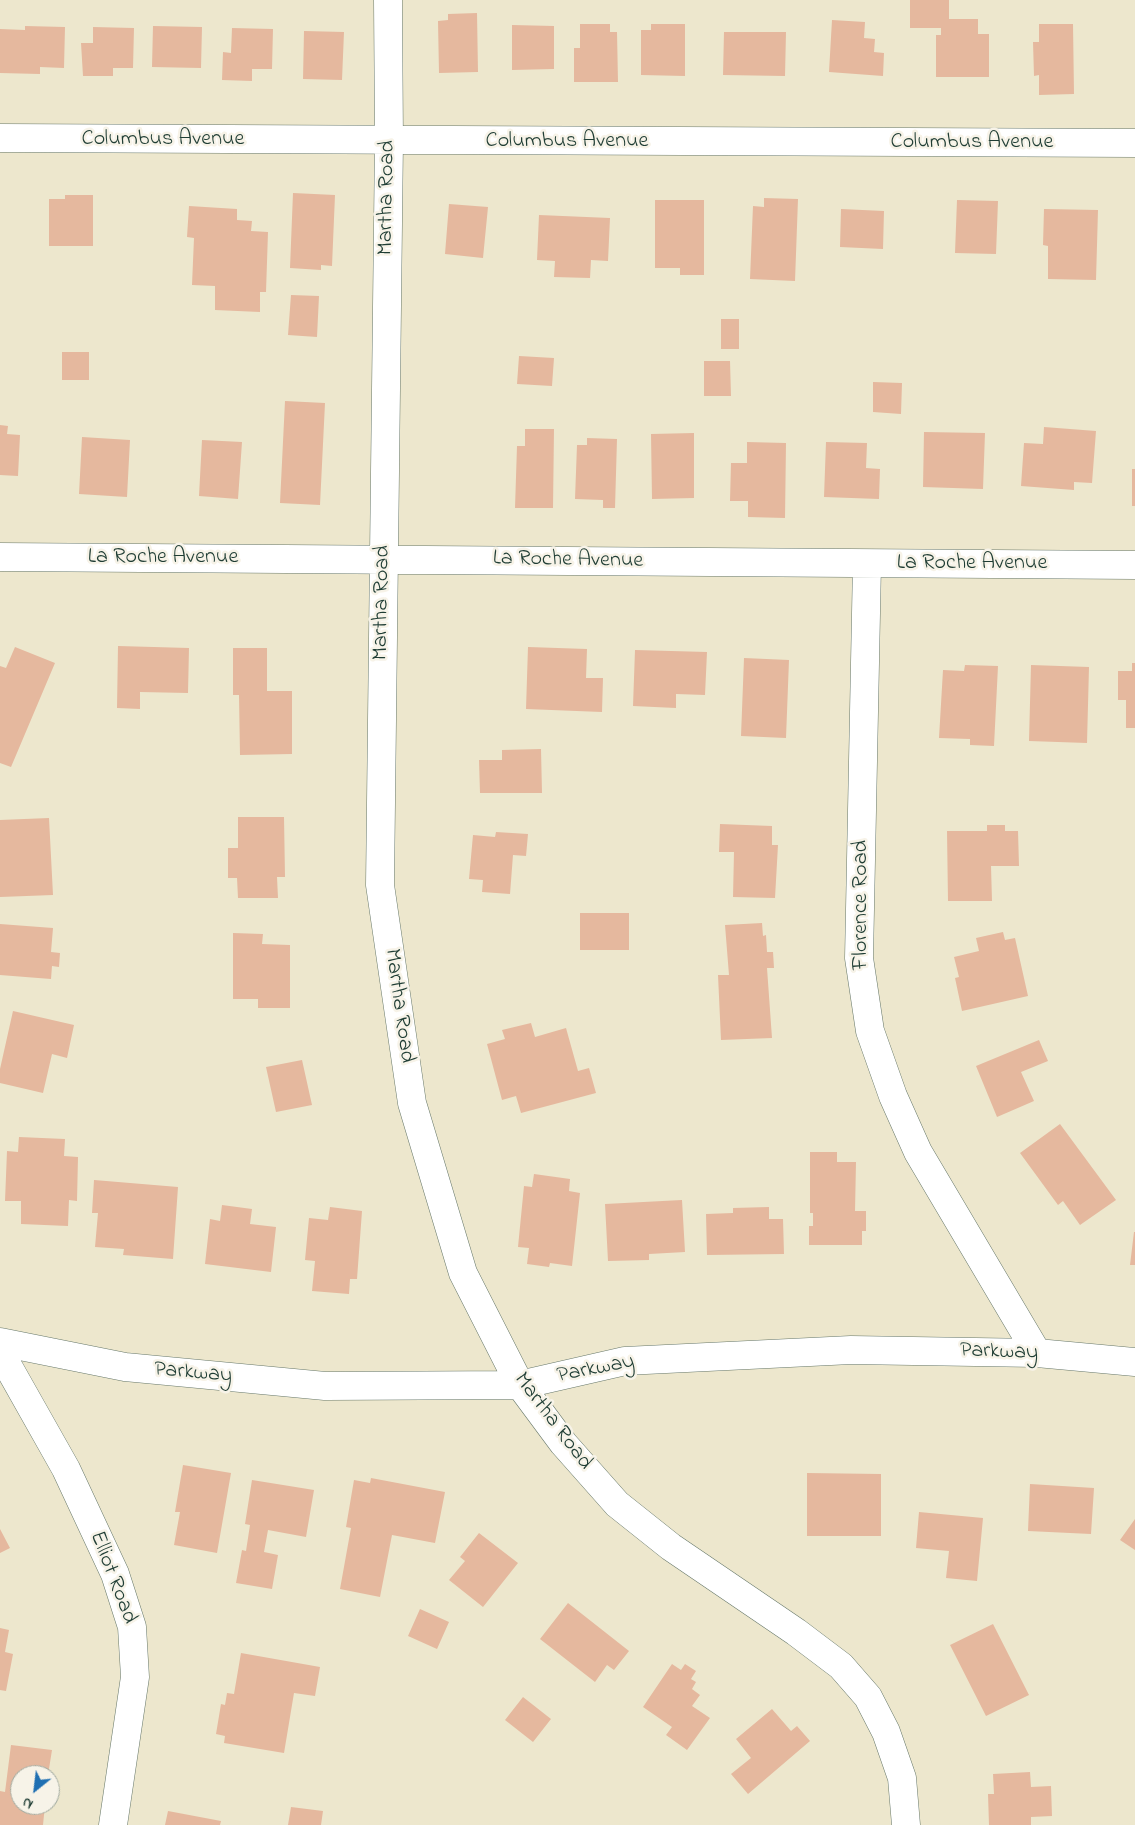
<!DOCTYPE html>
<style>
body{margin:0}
#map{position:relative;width:1135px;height:1825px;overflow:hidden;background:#ede7cd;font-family:"Indie Flower",sans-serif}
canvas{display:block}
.north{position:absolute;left:10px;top:1765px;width:50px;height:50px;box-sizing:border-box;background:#f7f3e8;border:1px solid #a1aaa0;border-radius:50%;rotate:209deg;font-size:14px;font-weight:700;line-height:20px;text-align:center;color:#1f3d34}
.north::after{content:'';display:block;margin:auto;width:18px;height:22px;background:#1f6fb2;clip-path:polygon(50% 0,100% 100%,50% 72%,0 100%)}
</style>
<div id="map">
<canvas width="1135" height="1825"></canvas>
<div class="north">N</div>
</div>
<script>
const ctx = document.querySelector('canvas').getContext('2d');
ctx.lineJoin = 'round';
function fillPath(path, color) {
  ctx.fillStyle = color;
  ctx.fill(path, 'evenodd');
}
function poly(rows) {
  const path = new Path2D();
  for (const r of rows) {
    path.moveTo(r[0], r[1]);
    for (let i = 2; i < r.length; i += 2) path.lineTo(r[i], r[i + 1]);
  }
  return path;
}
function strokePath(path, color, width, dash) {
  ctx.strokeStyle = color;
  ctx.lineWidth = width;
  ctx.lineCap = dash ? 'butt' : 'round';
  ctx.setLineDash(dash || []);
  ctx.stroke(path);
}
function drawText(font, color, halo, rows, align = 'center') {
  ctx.font = font + ' "Indie Flower",sans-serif';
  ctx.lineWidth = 5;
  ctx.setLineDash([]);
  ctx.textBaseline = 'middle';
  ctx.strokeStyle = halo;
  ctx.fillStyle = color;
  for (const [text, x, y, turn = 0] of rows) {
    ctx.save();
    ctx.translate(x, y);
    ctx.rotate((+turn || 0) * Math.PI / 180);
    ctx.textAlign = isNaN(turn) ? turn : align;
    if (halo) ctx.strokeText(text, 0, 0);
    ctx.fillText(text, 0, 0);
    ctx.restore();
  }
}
const building = poly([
 [910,0,949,0,949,19,978,19,978,34,989,34,989,77,936,77,936,35,941,35,941,28,910,28],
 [477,13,478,72,439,73,438,21,448,20,448,14],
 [832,20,865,22,864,38,875,39,874,52,884,53,883,76,829,72],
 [580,24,610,24,610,32,617,32,618,82,574,82,574,48,580,48],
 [651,24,685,24,685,76,641,75,641,30,651,30],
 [1039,24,1073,24,1074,94,1039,95,1039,75,1034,76,1033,42,1039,42],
 [512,25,554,26,554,69,512,70],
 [25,26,65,27,64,68,40,67,40,74,0,73,0,29,25,30],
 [153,26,202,27,201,68,152,67],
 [93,27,134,28,133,68,113,68,113,76,83,76,81,43,93,43],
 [232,28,273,29,272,69,252,69,252,81,222,80,223,52,231,53],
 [304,31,344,32,342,80,303,79],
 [724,32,786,32,785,76,723,75],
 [293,193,335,195,332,266,321,265,321,270,290,268],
 [65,195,93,195,93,246,49,246,49,199,65,199],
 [764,198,798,199,795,281,750,279,753,206,764,207],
 [655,200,704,200,704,275,680,275,680,268,655,268],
 [957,200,998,201,996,254,955,253],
 [449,204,488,207,483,258,445,254],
 [189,206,237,209,237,220,252,221,251,231,268,232,266,292,260,292,260,312,215,310,215,286,192,285,194,238,187,237],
 [841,209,884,211,883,249,840,247],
 [1044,209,1098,210,1096,280,1048,279,1048,246,1043,245],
 [539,215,610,218,608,261,591,260,590,278,554,277,555,261,537,260],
 [291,295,319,296,317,337,288,335],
 [721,319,739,319,739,349,721,349],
 [62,352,89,352,89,380,62,380],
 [519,356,554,358,552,386,517,384],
 [704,361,730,361,731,396,704,396],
 [873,382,902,383,901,414,873,412],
 [285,401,325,403,320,505,280,503],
 [0,425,8,426,7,434,20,435,18,476,0,475],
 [1044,427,1096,431,1092,483,1074,482,1074,490,1021,486,1024,443,1043,444],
 [525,429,554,429,553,508,515,508,517,446,525,446],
 [924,432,985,433,983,489,923,487],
 [694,433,694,498,652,499,651,434],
 [82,437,130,440,127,497,79,494],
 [587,438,617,439,615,508,603,508,603,500,575,499,577,445,587,445],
 [202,440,242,442,238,499,199,496],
 [747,442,786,443,785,518,748,517,748,501,730,501,731,463,747,463],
 [826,442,867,443,866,468,880,469,879,499,824,497],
 [1132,469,1135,469,1135,506,1132,506],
 [118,646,189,648,188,693,140,692,140,709,117,708],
 [15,647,55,663,11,767,0,763,0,666,6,668],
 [528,647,587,649,586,678,603,678,602,712,526,709],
 [233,648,267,648,267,691,292,691,292,754,240,755,239,695,233,695],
 [635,650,707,652,705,695,676,694,676,708,633,706],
 [744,658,789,660,786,738,741,736],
 [1132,663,1135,663,1135,728,1126,728,1126,700,1118,700,1118,671,1132,671],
 [965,665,998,666,994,746,970,745,970,739,939,738,943,670,964,671],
 [1031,665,1089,667,1087,743,1029,741],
 [541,749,542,793,480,793,479,760,502,760,502,750],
 [238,817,284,817,285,877,277,877,278,898,238,898,237,878,228,878,228,848,238,848],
 [49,818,53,895,0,897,0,820],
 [720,824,772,826,772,845,778,845,775,898,733,897,734,852,719,852],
 [987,825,1005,825,1005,831,1018,831,1019,866,991,866,992,901,948,901,947,831,987,831],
 [496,832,528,834,526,856,513,855,510,894,482,892,483,880,469,879,473,835,495,837],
 [580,913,629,913,629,950,580,950],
 [762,923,763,936,766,935,767,952,773,952,774,968,767,968,772,1038,721,1040,718,975,729,975,725,925],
 [0,924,53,928,51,952,60,953,59,967,52,966,51,979,0,975],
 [1003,932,1005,940,1015,938,1028,996,962,1011,955,978,959,977,954,957,979,951,976,938],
 [233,933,263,934,262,944,290,945,290,1008,258,1008,258,999,233,999],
 [13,1011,74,1025,67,1058,52,1054,43,1093,0,1083,0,1069],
 [531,1023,535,1037,566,1028,578,1071,589,1068,596,1093,521,1113,516,1096,502,1100,487,1044,505,1039,502,1030],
 [1039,1040,1048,1061,1021,1072,1034,1101,997,1117,976,1066],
 [302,1060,312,1105,276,1112,266,1067],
 [1060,1124,1116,1200,1080,1225,1063,1201,1058,1205,1020,1153],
 [19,1137,65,1139,64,1156,78,1157,77,1201,69,1200,68,1226,21,1224,21,1201,5,1201,7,1151,18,1152],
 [810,1152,837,1152,837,1162,856,1162,855,1211,866,1211,866,1231,862,1231,862,1245,809,1245,809,1226,813,1226,813,1213,810,1213],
 [534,1174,570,1179,569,1191,580,1193,572,1266,550,1263,549,1267,527,1264,529,1248,518,1247,524,1186,532,1187],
 [94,1180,178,1187,173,1259,123,1255,124,1249,95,1247,98,1213,92,1213],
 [682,1200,685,1252,649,1254,649,1260,608,1261,605,1204],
 [222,1205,252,1209,250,1224,276,1227,271,1272,205,1264,210,1219,220,1221],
 [330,1207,362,1211,357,1279,350,1279,349,1294,312,1291,315,1261,305,1260,309,1218,328,1220],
 [769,1207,769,1219,783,1219,784,1254,707,1255,706,1214,733,1213,733,1208],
 [1134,1232,1135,1232,1135,1265,1130,1265],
 [183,1465,231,1473,217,1553,174,1545,180,1512,175,1512],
 [807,1473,881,1474,881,1536,807,1536],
 [371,1478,445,1492,435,1543,392,1535,380,1597,340,1589,351,1528,346,1527,354,1480,370,1483],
 [252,1480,314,1490,306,1537,268,1530,264,1552,278,1555,272,1589,236,1583,242,1550,246,1551,250,1525,245,1524],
 [1030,1484,1094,1488,1091,1534,1028,1531],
 [919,1512,983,1518,977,1581,946,1578,949,1551,916,1548],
 [1135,1519,1135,1550,1120,1540],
 [0,1529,10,1548,0,1553],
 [479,1533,518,1563,483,1607,449,1580,465,1561,460,1557],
 [568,1603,629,1651,614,1670,607,1665,595,1682,540,1639],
 [420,1609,449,1622,437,1649,408,1636],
 [993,1624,1029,1695,986,1716,950,1645],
 [0,1628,9,1630,5,1652,13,1654,6,1691,0,1690],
 [241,1653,320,1667,315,1696,294,1693,284,1753,224,1743,225,1736,216,1734,221,1704,225,1705,227,1693,234,1694],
 [672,1664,681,1670,685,1664,696,1671,691,1679,696,1682,692,1689,700,1695,692,1706,710,1718,687,1750,666,1735,672,1727,643,1707],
 [523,1697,551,1719,533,1742,505,1720],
 [772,1709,791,1731,797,1726,810,1741,748,1794,731,1774,751,1758,736,1739],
 [11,1745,52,1750,48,1775,20,1775,20,1805,45,1805,43,1825,0,1825,0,1791,5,1792],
 [1030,1772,1031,1787,1051,1786,1052,1816,1031,1817,1031,1825,989,1825,988,1794,994,1794,993,1774],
 [50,1778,56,1779,54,1800,50,1800],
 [291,1807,323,1811,321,1825,288,1825],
 [168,1811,221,1821,220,1825,165,1825]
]);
const minor = poly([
 [388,0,389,141,380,885,412,1103,463,1273,520,1385,563,1443,617,1504,671,1547,796,1632,841,1666,868,1697,886,1732,902,1778,906,1825],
 [0,138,1135,143],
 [0,557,1135,565],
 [867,564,859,958,870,1031,893,1096,918,1152,1037,1353],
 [0,1342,125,1367,325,1386,520,1385,625,1361,851,1350,1037,1353,1135,1362],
 [0,1352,66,1469,115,1574,132,1627,135,1677,113,1825]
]);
const streetNames = [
 ["Columbus Avenue",163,140],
 ["Columbus Avenue",567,142],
 ["Columbus Avenue",972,143],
 ["Martha Road",388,198,-89],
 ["La Roche Avenue",163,558],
 ["La Roche Avenue",568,561,1],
 ["La Roche Avenue",972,564],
 ["Martha Road",383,603,-89],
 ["Florence Road",862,905,-90],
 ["Martha Road",398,1006,82],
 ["Parkway",999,1353,2],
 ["Parkway",596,1370,-11],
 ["Parkway",193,1374,5],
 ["Martha Road",552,1422,53],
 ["Elliot Road",112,1578,69]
];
fillPath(building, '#e5b89e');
strokePath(minor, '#67786a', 29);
strokePath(minor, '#fff', 28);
drawText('22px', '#1f3d34', '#f7f3e8', streetNames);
</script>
